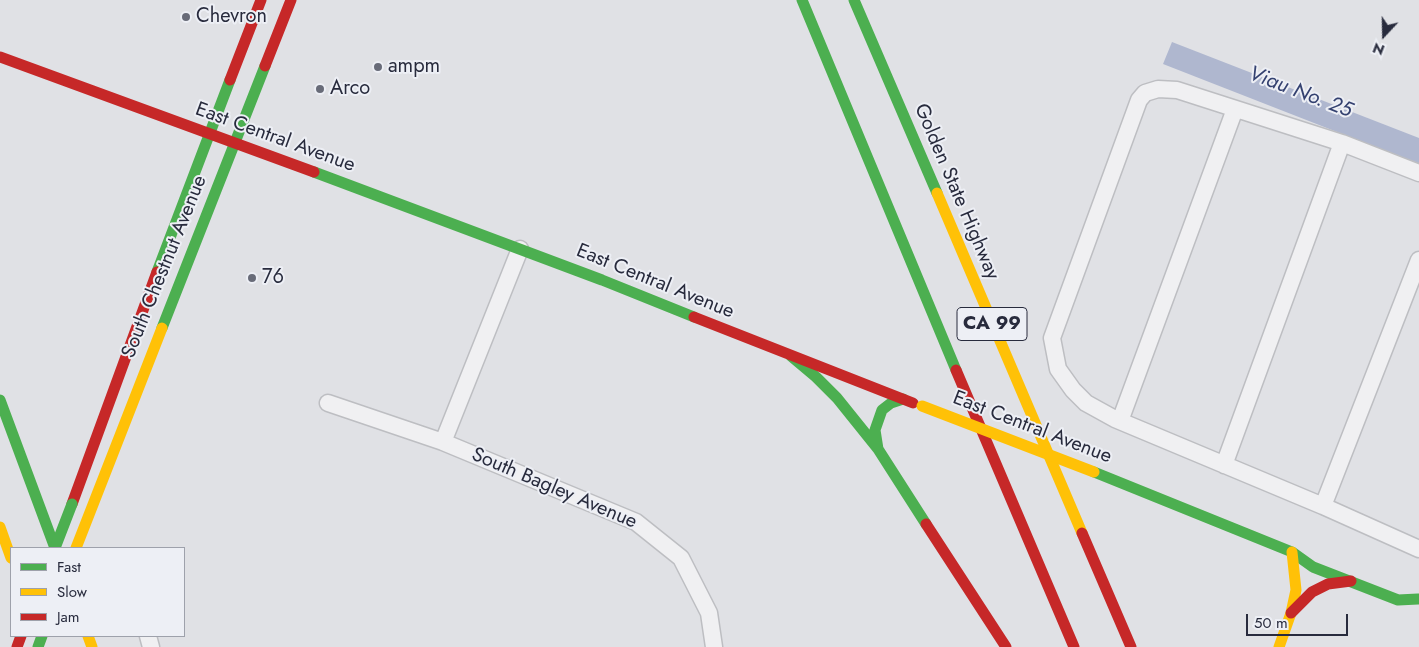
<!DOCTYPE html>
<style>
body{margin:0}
#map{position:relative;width:1419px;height:647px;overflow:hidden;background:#e0e1e5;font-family:Jost,sans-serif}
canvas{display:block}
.legend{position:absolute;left:10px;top:547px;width:175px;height:90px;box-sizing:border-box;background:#edeff5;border:1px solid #9ea1ab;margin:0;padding:6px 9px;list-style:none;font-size:15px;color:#282b3d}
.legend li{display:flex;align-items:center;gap:10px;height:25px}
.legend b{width:25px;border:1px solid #9ea1ab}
.north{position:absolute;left:1359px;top:10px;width:50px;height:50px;-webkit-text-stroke:4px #edeff5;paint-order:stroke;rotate:201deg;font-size:14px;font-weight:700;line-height:20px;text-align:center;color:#282b3d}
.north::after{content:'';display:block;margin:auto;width:18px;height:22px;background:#282b3d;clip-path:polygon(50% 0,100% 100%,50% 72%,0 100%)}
.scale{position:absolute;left:1246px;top:614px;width:102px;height:22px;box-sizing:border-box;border:2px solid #282b3d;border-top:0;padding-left:6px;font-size:15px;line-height:18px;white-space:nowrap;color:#282b3d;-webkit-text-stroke:4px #edeff5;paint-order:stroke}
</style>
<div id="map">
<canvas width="1419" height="647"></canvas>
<ul class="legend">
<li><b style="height:6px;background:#4caf50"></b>Fast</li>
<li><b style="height:6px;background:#ffc107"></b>Slow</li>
<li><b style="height:6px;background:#c62828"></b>Jam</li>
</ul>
<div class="north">N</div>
<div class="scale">50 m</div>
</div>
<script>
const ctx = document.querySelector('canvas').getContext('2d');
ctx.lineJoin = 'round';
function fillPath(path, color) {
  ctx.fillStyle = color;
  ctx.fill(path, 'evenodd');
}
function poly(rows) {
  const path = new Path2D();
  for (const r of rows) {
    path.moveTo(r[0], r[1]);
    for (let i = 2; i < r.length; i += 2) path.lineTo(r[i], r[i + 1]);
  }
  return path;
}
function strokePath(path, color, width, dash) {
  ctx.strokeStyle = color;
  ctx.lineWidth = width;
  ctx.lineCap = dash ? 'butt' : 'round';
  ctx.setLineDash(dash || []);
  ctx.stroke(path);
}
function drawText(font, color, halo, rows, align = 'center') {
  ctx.font = font + ' Jost,sans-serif';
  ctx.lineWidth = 4;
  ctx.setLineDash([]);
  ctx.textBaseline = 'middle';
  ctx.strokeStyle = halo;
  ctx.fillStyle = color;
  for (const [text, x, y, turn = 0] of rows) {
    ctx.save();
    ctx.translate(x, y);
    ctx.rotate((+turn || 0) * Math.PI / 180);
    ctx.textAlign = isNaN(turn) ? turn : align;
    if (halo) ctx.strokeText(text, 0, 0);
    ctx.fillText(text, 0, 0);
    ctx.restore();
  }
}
const water = poly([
 [1172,42,1419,138,1419,164,1163,64]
]);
const street = poly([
 [1419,173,1342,143,1177,90,1158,89,1145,93,1139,100,1052,338,1058,369,1073,390,1086,403,1115,419,1323,506,1419,549],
 [328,403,443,442,636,522,681,558,709,613,714,647],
 [1120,421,1235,109],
 [443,442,520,249],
 [1224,465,1342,143],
 [1323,506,1419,260],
 [148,636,151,647]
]);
const fast = poly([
 [802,0,956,370],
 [854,0,937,193],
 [314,172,602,280,694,317],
 [157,272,230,80],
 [162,328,265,66],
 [791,356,816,377,837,398,878,449,926,524],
 [0,400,55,548],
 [878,449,875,430,882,410,891,403,903,399],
 [1094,472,1292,552,1313,567,1398,600,1418,599]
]);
const slow = poly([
 [937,193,1082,533],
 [0,527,11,558],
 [76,548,162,328],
 [88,636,92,647],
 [1279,647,1291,613,1296,590,1292,552]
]);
const jam = poly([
 [0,57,314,172],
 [265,66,291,0],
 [230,80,261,0],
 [694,317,913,403],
 [956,370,1074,647],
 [72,504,157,272],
 [926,524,1006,647],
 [1082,533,1131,647],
 [1291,613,1312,592,1328,584,1351,581],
 [17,647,21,636]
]);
const fastBridge = poly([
 [55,548,72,504],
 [38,647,42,636]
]);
const slowBridge = poly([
 [922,406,1094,472]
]);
const markers = [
 [186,17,5,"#686b78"],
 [378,67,5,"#686b78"],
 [320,89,5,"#686b78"],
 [252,278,5,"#686b78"]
];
const shields = [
 [992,324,70]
];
const shieldNames = [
 ["CA 99",992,324]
];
const poiNames = [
 ["Chevron",196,17],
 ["ampm",388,67],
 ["Arco",330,89],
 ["76",262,278]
];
const streetNames = [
 ["East Central Avenue",275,138,20],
 ["Golden State Highway",956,192,67],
 ["South Chestnut Avenue",165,267,-68],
 ["East Central Avenue",655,282,22],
 ["East Central Avenue",1032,428,21],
 ["South Bagley Avenue",554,489,23]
];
const waterNames = [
 ["Viau No. 25",1300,93,21]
];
fillPath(water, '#afb7cf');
strokePath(street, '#bdbec2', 19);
strokePath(street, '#f0f0f2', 16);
strokePath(fast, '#4caf50', 11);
strokePath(slow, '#ffc107', 11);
strokePath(jam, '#c62828', 11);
strokePath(fastBridge, '#4caf50', 11);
strokePath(slowBridge, '#ffc107', 11);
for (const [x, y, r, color] of markers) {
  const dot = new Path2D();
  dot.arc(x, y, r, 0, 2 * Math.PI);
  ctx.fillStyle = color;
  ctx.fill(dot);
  strokePath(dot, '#edeff5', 2);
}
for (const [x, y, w] of shields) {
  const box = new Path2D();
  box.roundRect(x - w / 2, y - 16.5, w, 33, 4);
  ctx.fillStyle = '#edeff5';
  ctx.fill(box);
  strokePath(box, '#282b3d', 1);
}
drawText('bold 19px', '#282b3d', null, shieldNames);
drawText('20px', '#282b3d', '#edeff5', poiNames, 'left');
drawText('20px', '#282b3d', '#edeff5', streetNames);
drawText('italic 21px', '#344170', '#edeff5', waterNames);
</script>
